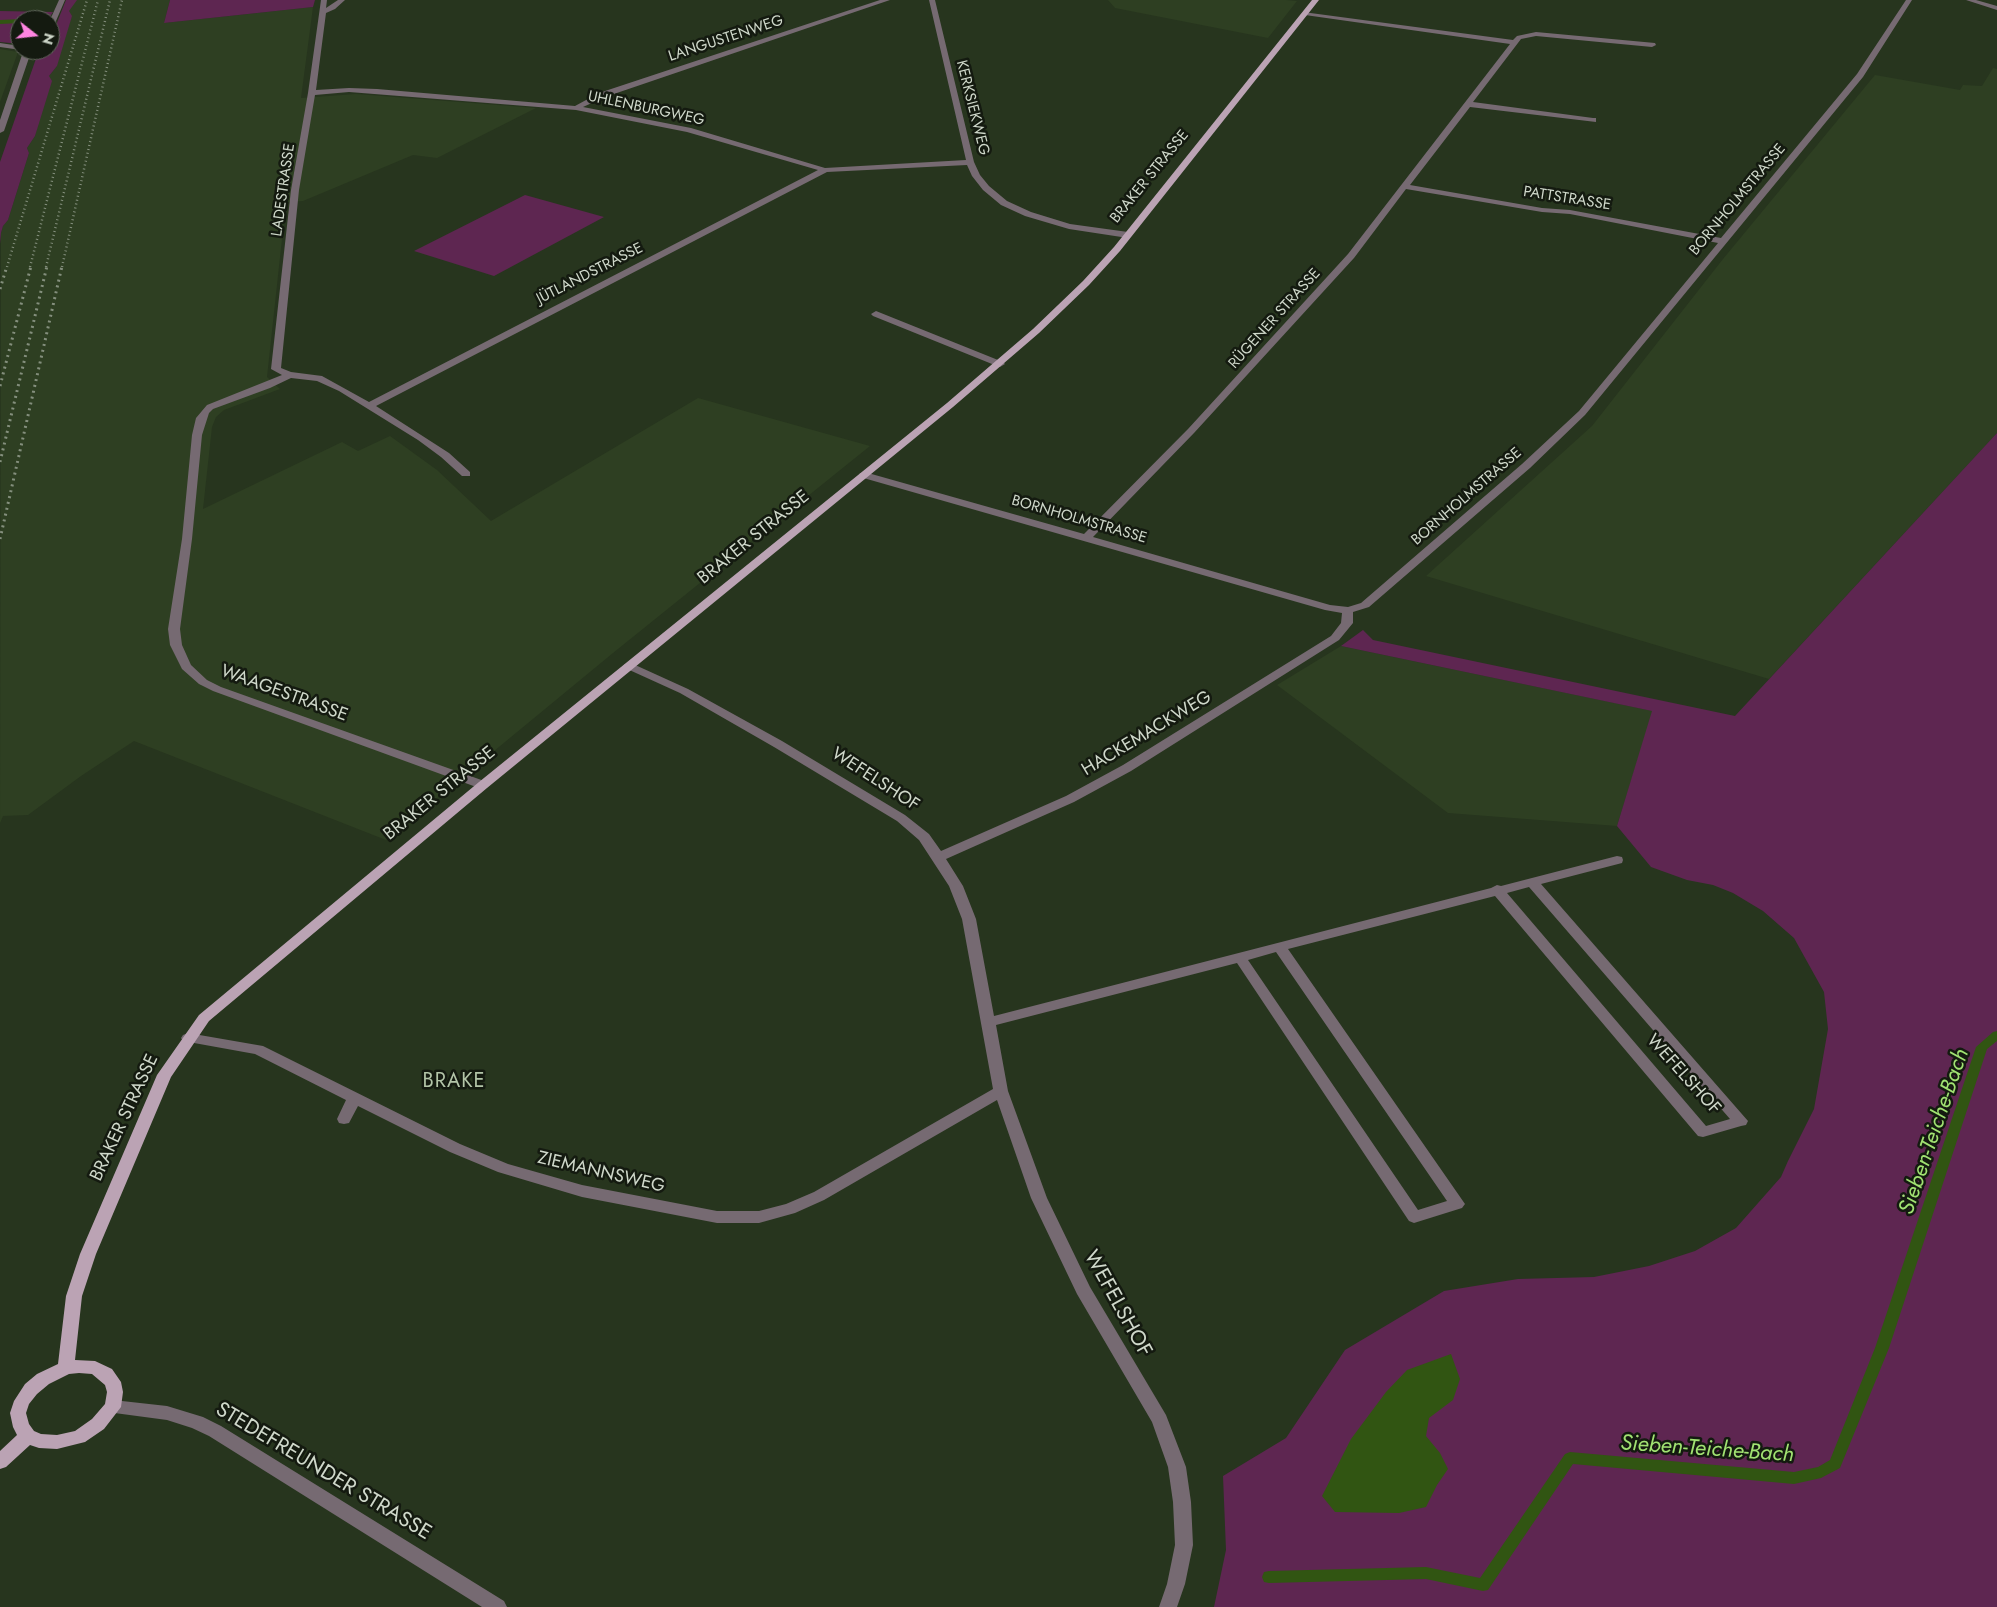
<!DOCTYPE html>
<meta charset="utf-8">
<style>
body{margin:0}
#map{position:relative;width:1997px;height:1607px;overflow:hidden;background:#27351e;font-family:Jost,sans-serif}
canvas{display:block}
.north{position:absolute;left:10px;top:10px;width:50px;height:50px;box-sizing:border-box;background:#141a10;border:1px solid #5f665a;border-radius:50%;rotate:106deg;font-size:14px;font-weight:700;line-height:20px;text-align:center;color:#cfd8ca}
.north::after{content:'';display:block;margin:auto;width:18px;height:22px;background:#fe85e0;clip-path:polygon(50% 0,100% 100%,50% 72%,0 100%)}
</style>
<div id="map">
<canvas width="1997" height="1607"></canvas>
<div class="north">N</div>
</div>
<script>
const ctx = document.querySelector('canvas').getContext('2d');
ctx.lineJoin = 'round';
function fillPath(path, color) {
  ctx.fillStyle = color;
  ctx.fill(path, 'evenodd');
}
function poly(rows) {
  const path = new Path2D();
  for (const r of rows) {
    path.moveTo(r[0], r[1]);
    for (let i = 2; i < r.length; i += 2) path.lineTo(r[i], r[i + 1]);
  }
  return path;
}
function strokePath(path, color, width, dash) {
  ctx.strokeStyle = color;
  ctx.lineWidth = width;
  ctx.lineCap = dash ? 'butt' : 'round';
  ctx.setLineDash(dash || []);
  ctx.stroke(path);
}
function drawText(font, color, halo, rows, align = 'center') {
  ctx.font = font + ' Jost,sans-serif';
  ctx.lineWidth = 5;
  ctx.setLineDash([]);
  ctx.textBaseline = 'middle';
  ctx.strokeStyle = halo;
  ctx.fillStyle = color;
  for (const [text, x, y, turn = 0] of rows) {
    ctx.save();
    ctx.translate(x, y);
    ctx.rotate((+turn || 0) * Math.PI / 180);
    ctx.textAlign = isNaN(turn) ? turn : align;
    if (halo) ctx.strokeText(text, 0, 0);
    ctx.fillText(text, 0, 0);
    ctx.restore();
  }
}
const built = poly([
 [66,0,170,0,164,23,313,7,301,98,356,94,536,108,437,158,413,155,303,201,286,202,267,377,280,389,224,410,216,417,212,427,203,509,342,442,358,451,390,436,437,470,491,521,698,398,870,446,613,653,386,840,134,741,81,776,28,815,3,816,0,823,1,233,3,226,8,220,29,153,27,148,35,136,49,76,57,66,50,40],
 [1108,0,1286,0,1297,1,1268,38,1115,8],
 [0,49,18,52,0,102],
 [1993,68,1997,69,1997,433,1769,679,1426,576,1592,426,1723,259,1875,75,1960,90,1963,85,1982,86],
 [1341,646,1653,711,1617,826,1448,813,1277,685]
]);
const green = poly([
 [66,0,77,0,69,11,72,16,57,66,49,76,52,81,35,136,27,148,29,153,8,220,3,226,1,233,0,244,0,162,39,50,50,50,50,40],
 [170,0,315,0,313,7,164,23],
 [0,11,53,12,48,20,20,20,20,44,0,42],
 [525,195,604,217,494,276,414,251],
 [1997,433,1997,1607,1214,1607,1226,1550,1223,1476,1286,1438,1345,1350,1444,1291,1518,1279,1594,1277,1649,1266,1695,1251,1736,1228,1781,1177,1788,1161,1814,1109,1828,1029,1824,992,1794,938,1763,911,1733,893,1713,885,1687,880,1651,867,1617,826,1652,711,1341,646,1363,630,1373,640,1735,716]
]);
const water = poly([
 [1451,1354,1460,1379,1453,1400,1429,1418,1426,1436,1440,1453,1448,1469,1437,1485,1426,1507,1399,1513,1335,1512,1322,1496,1351,1439,1386,1392,1407,1370]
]);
const stream = poly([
 [0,20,20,19,22,20,20,20,20,23,0,24,0,20],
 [1997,1031,1997,1041,1987,1049,1889,1348,1840,1468,1821,1478,1794,1484,1573,1464,1488,1590,1483,1591,1426,1579,1269,1583,1264,1582,1262,1577,1264,1572,1269,1571,1426,1567,1480,1578,1565,1454,1570,1452,1794,1472,1818,1467,1830,1460,1875,1348,1976,1047,1993,1032,1997,1031]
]);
const minor = poly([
 [59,0,65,0,53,28,50,30,50,20,59,0],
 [321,0,327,0,326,8,338,0,345,0,335,9,326,13,316,90,349,88,377,89,575,106,599,93,880,0,890,0,605,97,583,107,691,128,825,168,966,160,929,0,935,0,974,162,980,175,989,186,1007,201,1031,212,1070,224,1128,232,1132,235,1128,238,1069,229,1025,216,1001,205,983,190,972,176,967,165,827,172,376,406,449,453,470,472,470,476,462,476,441,457,418,440,339,391,317,381,291,378,270,388,213,409,209,413,202,435,192,539,180,629,182,645,191,665,207,680,221,687,487,782,489,785,483,789,479,788,213,691,199,684,182,669,170,645,168,629,182,539,192,435,196,418,207,405,282,375,271,369,291,190,308,93,321,0],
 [349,92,576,110,687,132,818,170,369,402,322,376,291,372,281,368,299,190,315,95,349,92],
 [1906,0,1912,0,1863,77,1585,415,1530,468,1369,607,1353,612,1353,623,1339,640,1131,771,1074,802,946,859,963,886,976,919,994,1016,1491,888,1497,885,1501,886,1617,856,1622,857,1623,860,1622,863,1541,884,1748,1121,1746,1125,1741,1126,1703,1137,1698,1136,1495,896,1288,949,1465,1204,1462,1208,1414,1223,1409,1221,1237,963,996,1025,1008,1091,1047,1198,1090,1287,1166,1415,1186,1467,1191,1502,1193,1545,1185,1584,1177,1607,1159,1607,1167,1584,1175,1545,1173,1502,1168,1467,1152,1422,1077,1294,1031,1198,997,1100,824,1200,795,1213,759,1223,717,1223,582,1197,498,1172,450,1152,358,1106,349,1123,344,1124,339,1123,337,1119,346,1100,255,1054,183,1041,181,1038,183,1035,188,1033,263,1046,460,1144,508,1164,582,1185,717,1211,759,1211,786,1204,814,1192,993,1089,962,919,949,886,919,840,897,821,774,747,680,693,625,668,623,666,625,664,633,664,688,689,782,741,905,815,929,834,941,851,1066,796,1123,765,1331,636,1341,623,1342,613,1325,610,860,477,859,475,860,473,868,473,1084,534,1188,429,1348,254,1510,44,1305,15,1303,14,1303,12,1513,40,1517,36,1536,32,1655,43,1656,45,1652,47,1536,36,1521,39,1473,102,1593,118,1596,118,1596,122,1470,107,1410,185,1542,208,1570,210,1721,238,1857,74,1906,0],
 [1406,189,1542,212,1570,214,1718,243,1579,411,1522,464,1361,603,1348,607,1330,605,1093,537,1194,433,1354,258,1406,189],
 [1529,887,1730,1119,1706,1126,1507,893,1529,887],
 [1276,952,1447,1201,1418,1210,1248,960,1276,952],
 [1966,0,1976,0,1997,6,1997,10,1966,0],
 [0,43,20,46,21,50,0,47,0,43],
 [22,50,30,50,31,52,4,131,0,133,0,120,23,52,22,50],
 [876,311,1003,362,1005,364,1000,367,997,366,873,316,871,314,876,311],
 [113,1400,167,1406,203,1417,221,1426,504,1601,507,1607,482,1607,209,1436,192,1428,167,1420,107,1412,105,1407,107,1402,113,1400]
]);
const major = poly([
 [1312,0,1319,0,1120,251,1089,285,1039,333,953,407,487,788,209,1021,171,1077,96,1254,82,1296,75,1360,95,1361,112,1369,121,1382,123,1392,121,1407,104,1429,85,1442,57,1449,39,1448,30,1445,6,1467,0,1469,0,1451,17,1435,13,1427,10,1413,14,1401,25,1384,37,1374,58,1364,66,1296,80,1254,157,1075,199,1015,479,782,947,403,1033,329,1083,281,1114,247,1312,0],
 [79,1373,92,1374,105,1385,107,1392,105,1404,92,1419,75,1431,57,1435,41,1434,34,1431,29,1424,26,1413,29,1404,37,1394,49,1384,69,1374,79,1373]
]);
const railFar1 = poly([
 [7,267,87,0],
 [30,267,98,0],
 [46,267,110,0],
 [62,267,122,0]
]);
const rail = poly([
 [0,289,7,266],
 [0,386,31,266],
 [0,462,47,266],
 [0,539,62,266]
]);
const farStreetnames = [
 ["LANGUSTENWEG",726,39,-18],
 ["KERKSIEKWEG",972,108,76],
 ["UHLENBURGWEG",646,109,12],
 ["BRAKER STRASSE",1150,177,-51],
 ["LADESTRASSE",284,190,-82],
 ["PATTSTRASSE",1567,199,9],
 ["BORNHOLMSTRASSE",1738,200,-50],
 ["JÜTLANDSTRASSE",590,274,-27],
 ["RÜGENER STRASSE",1275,319,-48],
 ["BORNHOLMSTRASSE",1467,497,-41],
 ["BORNHOLMSTRASSE",1079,520,16]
];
const streetNames = [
 ["BRAKER STRASSE",754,538,-39],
 ["WAAGESTRASSE",284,694,20],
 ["HACKEMACKWEG",1147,734,-31],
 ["WEFELSHOF",875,780,33],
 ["BRAKER STRASSE",440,794,-39],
 ["WEFELSHOF",1683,1075,48],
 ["BRAKER STRASSE",125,1118,-65],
 ["ZIEMANNSWEG",601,1173,13]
];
const quarterNames = [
 ["BRAKE",454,1082]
];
const nearStreetnames = [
 ["WEFELSHOF",1117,1304,61],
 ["STEDEFREUNDER STRASSE",323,1472,31]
];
const nearWaternames = [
 ["Sieben-Teiche-Bach",1935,1132,-71],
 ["Sieben-Teiche-Bach",1707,1450,4]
];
fillPath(built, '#2e3f22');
fillPath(green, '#5e2651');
fillPath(water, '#315512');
fillPath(stream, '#315512');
fillPath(minor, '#766a72');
fillPath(major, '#bba3b4');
strokePath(railFar1, '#848f7d', 2.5, [1, 3]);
strokePath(rail, '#848f7d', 3, [2, 4]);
drawText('15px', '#cfd8ca', '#141a10', farStreetnames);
drawText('18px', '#cfd8ca', '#141a10', streetNames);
ctx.letterSpacing = '1px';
drawText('20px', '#b3c5a8', '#141a10', quarterNames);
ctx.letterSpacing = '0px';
drawText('21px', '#cfd8ca', '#141a10', nearStreetnames);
drawText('italic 22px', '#a1e272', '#141a10', nearWaternames);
</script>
